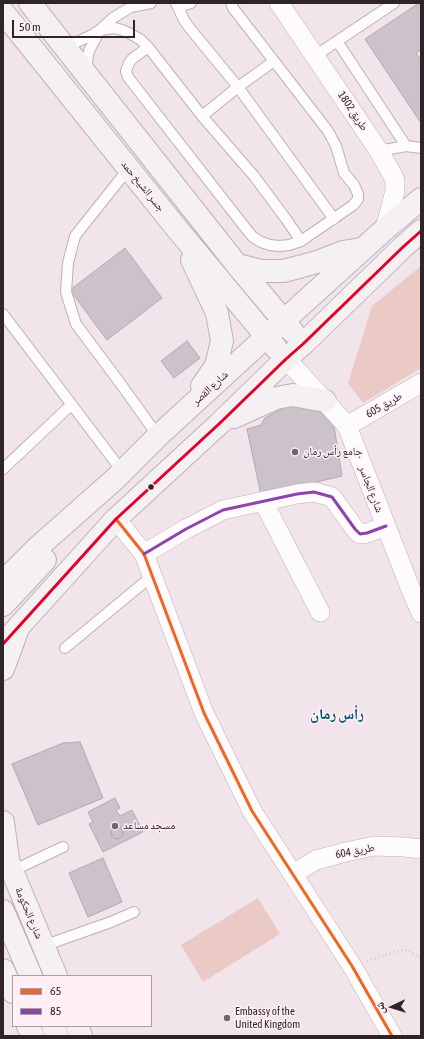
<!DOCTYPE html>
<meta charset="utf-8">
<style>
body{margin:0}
#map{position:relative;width:424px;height:1039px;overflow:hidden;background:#f2e4eb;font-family:"Asap Condensed","Noto Naskh Arabic",sans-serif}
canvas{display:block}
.frame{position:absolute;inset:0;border:4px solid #2e2429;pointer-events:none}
.legend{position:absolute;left:12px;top:975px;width:140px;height:52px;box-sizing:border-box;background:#ffeff6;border:1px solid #ab9ea4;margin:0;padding:5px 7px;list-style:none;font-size:12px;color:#2e2429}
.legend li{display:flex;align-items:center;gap:8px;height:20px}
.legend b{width:20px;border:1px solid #ab9ea4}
.north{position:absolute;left:372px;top:987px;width:40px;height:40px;-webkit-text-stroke:3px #ffeff6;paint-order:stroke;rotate:266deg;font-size:11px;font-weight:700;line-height:16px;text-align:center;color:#2e2429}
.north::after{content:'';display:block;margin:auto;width:14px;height:18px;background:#2e2429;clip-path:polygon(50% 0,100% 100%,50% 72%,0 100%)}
.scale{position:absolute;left:12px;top:20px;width:123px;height:18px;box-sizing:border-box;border:2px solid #2e2429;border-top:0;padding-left:5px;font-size:12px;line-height:14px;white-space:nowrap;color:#2e2429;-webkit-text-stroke:3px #ffeff6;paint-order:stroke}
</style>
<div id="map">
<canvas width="424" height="1039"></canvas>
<div class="frame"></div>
<ul class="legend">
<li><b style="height:5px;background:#f26522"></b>65</li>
<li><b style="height:5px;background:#8e44ad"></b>85</li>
</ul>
<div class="north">ش</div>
<div class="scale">50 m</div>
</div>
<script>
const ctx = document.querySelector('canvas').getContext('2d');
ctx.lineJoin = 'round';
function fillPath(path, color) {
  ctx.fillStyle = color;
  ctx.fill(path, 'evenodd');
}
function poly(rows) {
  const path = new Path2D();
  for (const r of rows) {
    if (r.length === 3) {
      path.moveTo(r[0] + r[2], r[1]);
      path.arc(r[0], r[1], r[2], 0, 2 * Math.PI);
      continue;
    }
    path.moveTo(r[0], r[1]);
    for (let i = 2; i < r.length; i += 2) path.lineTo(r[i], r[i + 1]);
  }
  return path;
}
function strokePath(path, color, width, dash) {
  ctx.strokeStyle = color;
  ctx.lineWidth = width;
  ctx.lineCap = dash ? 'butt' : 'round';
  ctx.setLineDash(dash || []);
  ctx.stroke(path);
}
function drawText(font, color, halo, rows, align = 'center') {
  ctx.font = font + ' "Asap Condensed","Noto Naskh Arabic",sans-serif';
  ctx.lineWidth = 3;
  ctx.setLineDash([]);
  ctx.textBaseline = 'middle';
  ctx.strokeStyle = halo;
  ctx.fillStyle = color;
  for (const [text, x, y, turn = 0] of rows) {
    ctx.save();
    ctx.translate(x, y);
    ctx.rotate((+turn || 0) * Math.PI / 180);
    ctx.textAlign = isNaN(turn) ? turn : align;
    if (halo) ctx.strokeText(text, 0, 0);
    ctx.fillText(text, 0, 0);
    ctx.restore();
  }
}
const green = poly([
 [421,266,421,368,363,403,348,383,372,306],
 [258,898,280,934,203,982,181,945]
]);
const building = poly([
 [419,3,421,3,421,50,416,53,421,60,421,123,365,39,419,3],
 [125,248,162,298,107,340,70,290,125,248],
 [187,341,200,358,174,378,161,361,187,341],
 [311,405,318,409,328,421,333,420,342,476,261,495,247,429,261,425,265,418,287,406,311,405],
 [80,742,103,798,38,825,12,764,63,743,80,742],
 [115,798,120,808,116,810,120,816,132,810,143,832,103,852,89,824,93,822,88,812,115,798],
 [117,827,121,828,123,833,123,835,120,838,116,839,113,837,111,833,112,830,117,827],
 [117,833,6],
 [103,858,122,902,88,917,69,873,103,858]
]);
const path = poly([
 [367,961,394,952,403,950,410,951,415,955,421,958]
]);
const lane = poly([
 [176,3,184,20,188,26,238,87,334,219],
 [178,7,191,3],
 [100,30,115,28,122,30,129,33,141,40,148,47,202,116,254,176,286,219,301,241],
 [337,41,406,146],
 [62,44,66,44,75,43,92,35,100,30,113,18,131,7,151,3],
 [148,47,132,59,129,63,126,71,128,77,131,81,247,230,253,237,261,242,270,245,279,246,289,245,301,241,352,206,355,203,358,199,358,194,354,185,344,173,336,146,328,131,233,8,231,3],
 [315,56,394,3],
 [88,71,87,61,89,51,100,30],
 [202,116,238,87,274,61],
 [379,151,406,146,421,148],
 [129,168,75,236,68,263,66,292,76,324,120,383,158,436],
 [3,314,122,471],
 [3,469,71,405],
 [65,648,152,576],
 [12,871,63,847],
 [43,946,111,922,134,912]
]);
const street = poly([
 [279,3,379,151,393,176,395,181,395,191,385,229],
 [286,359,325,401,347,426,413,595,421,613],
 [347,426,421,383],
 [263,501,320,612],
 [116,519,144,554,204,713,252,811,352,966,392,1036],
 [144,554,186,529,223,510,297,494,314,492,332,497,355,529,360,534,367,533,386,526],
 [293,874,316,860,346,852,374,846,404,847,421,849]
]);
const secondary = poly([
 [30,3,237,265,293,332],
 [3,12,178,230,276,348],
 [192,260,217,313,222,341,216,366,202,386],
 [237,265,261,271,283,271,299,267,320,261,343,252,361,249],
 [234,417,276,398,293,395,325,401],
 [3,582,37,548,115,479,158,436,267,336,385,229,421,199],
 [3,605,45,560],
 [3,644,116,519,220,423,286,359,303,344,403,247,421,231],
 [3,669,17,631],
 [3,822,8,859],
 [3,849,56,976],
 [3,911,31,976],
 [3,970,13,992],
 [28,1026,33,1036],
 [53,1026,57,1036],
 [77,1026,81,1036]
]);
const bus1 = poly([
 [116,519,144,554,204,713,252,811,352,966,392,1036]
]);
const bus2 = poly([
 [144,554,186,529,223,510,297,494,314,492,332,497,355,529,360,534,367,533,386,526]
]);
const bus3 = poly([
 [3,644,116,519,220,423,286,359,303,344,403,247,421,231]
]);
const markers = [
 [295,452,4,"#73676d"],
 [151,487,3.5,"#2e2429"],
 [115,826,4,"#73676d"],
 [227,1018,4,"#73676d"]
];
const streetNames = [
 ["طريق 1802",353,111,56],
 ["جسر الشيخ حمد",143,186,51],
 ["شارع القصر",210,388,-43],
 ["طريق 605",384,405,-30],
 ["شارع الجاسر",371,489,69],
 ["طريق 604",355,851,-11],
 ["شارع الحكومة",29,913,67]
];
const poiNames = [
 ["جامع رأس رمان",303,452],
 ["مسجد مساعد",123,826],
 ["Embassy of the",235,1012],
 ["United Kingdom",235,1025]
];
const districtNames = [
 ["رأس رمان",337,714]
];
fillPath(green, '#ebcac6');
fillPath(building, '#ccc2c9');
strokePath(building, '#b2a9b0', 1);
strokePath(lane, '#bcb1b7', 12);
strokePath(street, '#bcb1b7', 20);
strokePath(secondary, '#bcb1b7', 24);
strokePath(path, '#cfc8cb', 2.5, [1, 3]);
strokePath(lane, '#fdfbfc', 10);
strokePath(street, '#fdfbfc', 19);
strokePath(secondary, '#f5f1f2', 22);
strokePath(bus1, '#f26522', 3);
strokePath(bus2, '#8e44ad', 3);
strokePath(bus3, '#e4002b', 3);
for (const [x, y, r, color] of markers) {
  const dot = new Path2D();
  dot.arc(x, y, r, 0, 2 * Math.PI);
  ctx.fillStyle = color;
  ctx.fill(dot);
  strokePath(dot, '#ffeff6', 1.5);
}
drawText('11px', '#2e2429', '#ffeff6', streetNames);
drawText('11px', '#2e2429', '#ffeff6', poiNames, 'left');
drawText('bold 15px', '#01586f', '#ffeff6', districtNames);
</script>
